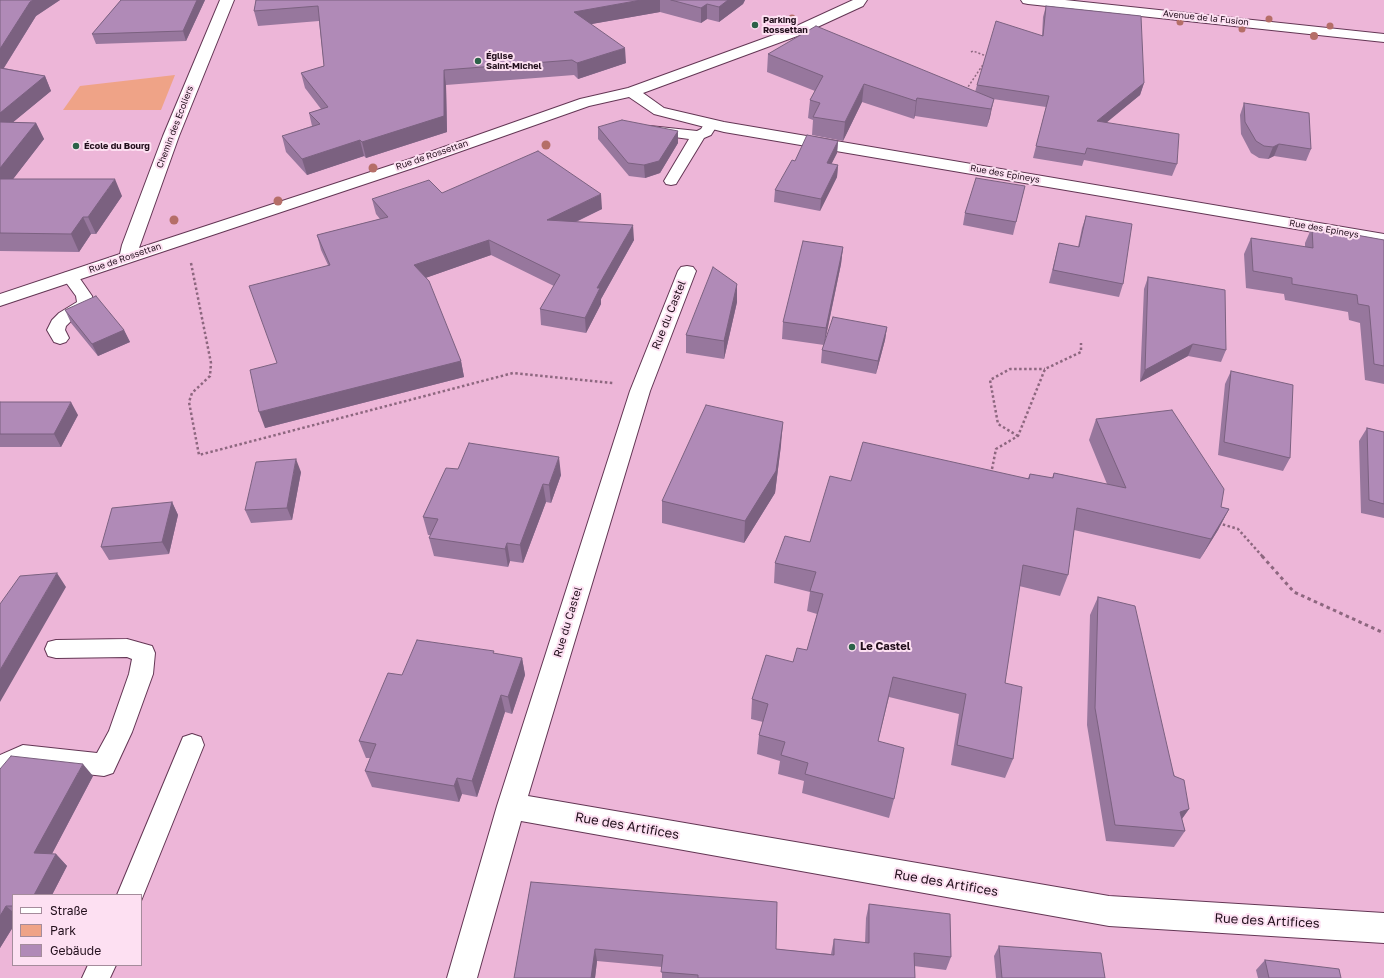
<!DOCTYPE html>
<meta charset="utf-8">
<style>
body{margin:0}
#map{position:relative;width:1384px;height:978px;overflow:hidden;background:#edb6d8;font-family:"Golos Text",sans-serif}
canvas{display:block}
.legend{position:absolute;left:12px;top:894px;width:130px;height:72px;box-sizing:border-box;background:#fde0f2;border:1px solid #a58c9c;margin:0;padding:5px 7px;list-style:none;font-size:12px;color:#220f1c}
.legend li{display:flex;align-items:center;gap:8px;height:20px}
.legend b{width:20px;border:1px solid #a58c9c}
</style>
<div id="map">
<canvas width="1384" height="978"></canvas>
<ul class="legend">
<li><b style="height:5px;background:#fff"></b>Straße</li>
<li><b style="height:11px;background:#efa387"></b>Park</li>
<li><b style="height:11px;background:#b08ab7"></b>Gebäude</li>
</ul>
</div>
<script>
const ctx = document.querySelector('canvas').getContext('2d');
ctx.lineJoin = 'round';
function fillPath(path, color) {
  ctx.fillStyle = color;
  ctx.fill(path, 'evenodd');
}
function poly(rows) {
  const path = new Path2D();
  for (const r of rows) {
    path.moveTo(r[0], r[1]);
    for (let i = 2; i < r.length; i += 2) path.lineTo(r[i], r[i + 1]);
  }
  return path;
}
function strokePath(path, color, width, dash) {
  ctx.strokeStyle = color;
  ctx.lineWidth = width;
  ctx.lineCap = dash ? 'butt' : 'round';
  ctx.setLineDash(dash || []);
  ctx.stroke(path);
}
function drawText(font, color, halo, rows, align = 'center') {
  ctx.font = font + ' "Golos Text",sans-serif';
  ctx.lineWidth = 4;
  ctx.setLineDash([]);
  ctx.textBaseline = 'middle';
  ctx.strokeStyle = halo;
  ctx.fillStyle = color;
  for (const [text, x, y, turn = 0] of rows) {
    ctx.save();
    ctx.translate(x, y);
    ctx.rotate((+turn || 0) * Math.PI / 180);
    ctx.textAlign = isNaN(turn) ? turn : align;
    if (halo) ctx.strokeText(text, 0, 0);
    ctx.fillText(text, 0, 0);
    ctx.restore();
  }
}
const green = poly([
 [175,75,161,110,63,110,80,86]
]);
const pathFar2 = poly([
 [971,52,973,51,989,57],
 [966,90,982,66,984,66]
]);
const pathFar1 = poly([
 [191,263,211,363,210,376,192,393,189,402,199,455,513,373,613,383],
 [1018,436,998,424,990,380,1010,369,1045,369],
 [992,469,996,449,1018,436,1045,369,1081,352,1081,343],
 [1218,523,1238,529,1263,557]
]);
const path = poly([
 [1262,556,1294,592,1384,633]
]);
const lane = poly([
 [711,120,716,121,718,124,711,135,704,138,676,184,671,185,666,184,664,181,689,139,645,133,643,130,645,127,650,126,697,131,701,129,706,121,711,120],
 [70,272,76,273,92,296,93,302,89,310,71,321,66,326,65,330,69,338,66,342,60,344,54,342,47,330,52,320,59,313,77,302,76,296,62,277,64,273,70,272],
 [127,639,152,646,155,653,153,674,132,732,113,773,104,776,23,767,19,769,9,782,0,785,0,755,23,745,97,753,109,731,129,674,132,659,127,657,56,658,48,656,45,649,48,642,56,640,127,639],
 [192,734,201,737,204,745,141,901,141,895,117,895,183,737,192,734],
 [88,965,116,965,110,978,82,978,88,965]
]);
const street = poly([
 [220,0,234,0,179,136,139,248,407,160,580,99,628,88,790,29,853,0,867,0,863,6,800,35,643,93,664,108,724,122,1384,234,1384,244,724,132,654,114,629,97,589,106,419,166,0,306,0,294,120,254,122,245,163,136,220,0],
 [1021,0,1065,0,1384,34,1384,42,1028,4,1023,3,1021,0],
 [687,266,693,267,696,271,650,391,528,796,1109,896,1384,913,1384,943,1109,926,521,821,477,978,447,978,497,806,630,391,678,271,681,267,687,266]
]);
const trees = [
 [792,18,3.5],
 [1269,19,3.5],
 [1180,22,3.5],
 [1330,26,3.5],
 [1242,29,3.5],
 [1314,36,4],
 [546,145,4.5],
 [373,168,4.5],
 [278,201,4.5],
 [174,220,4.5]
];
const wall = poly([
 [0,0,60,0,36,16,4,68,45,76,51,91,13,122,36,123,44,139,13,179,122,196,96,234,91,234,79,252,0,251],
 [121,0,205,0,186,41,96,44,92,34],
 [256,0,745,0,743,4,719,22,707,19,701,23,660,12,591,24,626,63,578,79,574,75,446,85,447,132,366,158,364,156,307,175,286,152,282,136,312,126,309,113,321,109,305,88,301,73,324,66,319,21,258,26,254,11],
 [1046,6,1144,83,1140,95,1106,122,1177,164,1172,176,1084,160,1082,166,1033,158,1046,107,993,99,990,117,987,127,915,116,914,119,862,102,843,141,812,135,813,120,808,118,810,100,815,91,767,72,768,54,975,92,977,85,1042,36,1043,17],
 [1244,103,1311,149,1306,161,1274,156,1268,159,1259,158,1251,153,1241,134,1240,115],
 [598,127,678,143,660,173,645,178,629,176,598,139],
 [838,141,837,153,831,164,838,165,837,177,820,211,774,202,775,190,795,161],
 [1025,186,1013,235,963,225,965,213],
 [442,193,602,209,576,222,634,240,601,299,601,304,586,333,541,325,540,309,554,286,491,255,425,278,461,361,464,377,265,428,277,363,328,265,321,250,317,235,380,219,376,214,372,199],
 [1086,216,1123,284,1119,297,1049,283,1059,243,1078,247,1082,228],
 [1312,227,1384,240,1384,384,1365,380,1360,323,1349,320,1348,312,1285,300,1284,294,1246,288,1244,254,1251,238,1305,247,1305,243],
 [843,247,841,264,825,342,887,327,885,340,876,374,821,363,822,350,824,345,782,339,783,322],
 [1148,277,1226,350,1221,362,1188,356,1140,382,1144,289],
 [737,284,737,302,724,359,686,353,686,335],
 [65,310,124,330,130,342,98,356,71,323],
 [1231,371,1290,458,1283,471,1218,455,1225,384],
 [0,402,78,415,61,447,0,447],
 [1096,419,1221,507,1229,509,1218,530,1200,559,1074,530,1068,575,1060,596,1019,586,1005,683,1013,759,1005,778,951,765,959,714,889,697,878,741,894,799,889,818,802,793,804,781,778,774,780,761,757,754,759,735,763,722,751,719,752,699,793,662,807,650,817,614,807,611,810,592,774,583,775,563,810,542,851,481,1028,478,1030,474,1052,478,1054,473,1107,484,1089,440],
 [1367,428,1384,432,1384,518,1361,513,1359,441],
 [781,445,775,493,744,543,662,523,662,501],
 [458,469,561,475,551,503,546,502,523,563,510,561,508,567,434,556,429,538,431,535,428,535,423,517],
 [301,472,292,520,251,523,245,510],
 [172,502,178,515,169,554,109,560,101,547],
 [1098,597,1189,809,1182,819,1185,831,1174,847,1106,841,1087,725,1090,615],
 [494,654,522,658,525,675,512,714,505,712,477,797,462,794,459,802,372,787,365,771,370,758,366,758,359,741,402,675],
 [0,769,93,776,52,854,56,854,67,866,52,895,13,895,13,927,0,948],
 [531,882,776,949,831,954,834,939,865,943,866,918,869,904,951,957,946,970,914,966,915,978,662,978,662,967,597,961,595,978,514,978],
 [999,946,1105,978,996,978,994,956],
 [1265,960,1341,978,1258,978,1256,970]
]);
const shadedWall = poly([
 [33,0,60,0,36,16,0,74,0,49,30,2],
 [197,0,205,0,186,41,183,31],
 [641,0,660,0,660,12,575,27,574,12],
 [728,0,745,0,743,4,719,22,719,7],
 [707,4,707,19,701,23,701,8],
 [625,48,626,63,578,79,577,63],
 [444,70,446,85,447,132,366,158,362,142],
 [45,76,51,91,0,133,0,113],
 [1144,83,1140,95,1094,133,1097,121],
 [864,84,862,102,843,141,845,122],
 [917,98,915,116,914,119,916,101],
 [994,99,990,117,987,127,991,109],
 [36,123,44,139,0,196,0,168],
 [678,131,678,143,660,173,645,178,644,165],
 [360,140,364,156,307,175,302,159],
 [838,141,837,153,826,175,827,163],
 [1279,144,1274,156,1268,159,1273,147],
 [838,165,837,177,820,211,821,199],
 [115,179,122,196,96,234,88,217],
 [601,194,602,209,548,235,547,220],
 [83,217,91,234,79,252,71,234],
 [633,225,634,240,601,299,601,304,586,333,585,318,597,288],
 [489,240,491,255,417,281,414,265],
 [843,247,841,264,824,345,826,328],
 [737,284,737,302,724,359,724,341],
 [887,327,885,340,876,374,878,361],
 [124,330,130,342,98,356,92,344],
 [1193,344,1188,356,1140,382,1145,370],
 [461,361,464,377,265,428,259,412],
 [71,402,78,415,61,447,54,434],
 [783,422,781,445,775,493,744,543,745,521],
 [559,457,561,475,551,503,549,485],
 [296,459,301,472,292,520,287,508],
 [543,484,546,502,523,563,520,545],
 [172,502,178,515,169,554,162,542],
 [1229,509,1218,530,1200,559,1211,539],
 [507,543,510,561,508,567,505,549],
 [57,573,66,587,0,702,0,670],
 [522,658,525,675,512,714,508,697],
 [501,695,505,712,477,797,472,781],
 [83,764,93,776,46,865,34,853],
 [457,778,462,794,459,802,454,786],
 [1189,809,1178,824,1180,812],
 [56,854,67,866,52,895,34,895],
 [6,906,13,912,13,927,0,948,0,916],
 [595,949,597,961,595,978,591,978]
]);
const building = poly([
 [0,0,33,0,30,2,0,49,0,0],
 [121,0,197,0,183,31,92,34,121,0],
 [256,0,641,0,574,12,625,48,577,63,572,60,444,70,444,116,362,142,360,140,302,159,282,136,320,124,309,113,328,107,301,73,324,66,318,6,254,11,256,0],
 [671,0,728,0,719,7,707,4,701,8,671,0],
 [1046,6,1141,16,1144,83,1097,121,1179,134,1177,164,1087,148,1085,154,1036,146,1049,96,977,85,996,21,1043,36,1046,6],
 [816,26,994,99,991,109,917,98,916,101,864,84,845,122,813,117,820,103,810,100,823,76,768,54,816,26],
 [0,68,45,76,0,113,0,68],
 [1244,103,1309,113,1311,149,1279,144,1273,147,1264,146,1256,141,1245,122,1244,103],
 [622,120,678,131,659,161,644,165,628,163,598,127,622,120],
 [0,122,36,123,0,168,0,122],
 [807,135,838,141,827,163,838,165,821,199,775,190,792,160,795,161,807,135],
 [538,151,601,194,547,220,633,225,597,288,600,288,585,318,540,309,560,275,489,240,414,265,429,281,461,361,259,412,250,370,277,363,249,286,330,265,317,235,388,217,372,199,429,180,442,193,538,151],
 [976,178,1025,186,1016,222,965,213,976,178],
 [0,179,115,179,88,217,83,217,71,234,0,233,0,179],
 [1086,216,1132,224,1123,284,1053,270,1059,243,1079,247,1086,216],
 [1312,227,1384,240,1384,366,1374,364,1369,306,1358,304,1357,295,1292,284,1292,278,1253,271,1251,238,1313,248,1312,227],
 [803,241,843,247,826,328,783,322,803,241],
 [713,267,737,284,724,341,686,335,713,267],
 [1148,277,1225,290,1226,350,1193,344,1145,370,1148,277],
 [96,296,124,330,92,344,65,310,96,296],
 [833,317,887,327,878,361,822,350,833,317],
 [1231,371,1293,385,1290,458,1224,442,1231,371],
 [0,402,71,402,54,434,0,434,0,402],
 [706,405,783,422,776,471,745,521,662,501,706,405],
 [1172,410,1224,489,1221,507,1229,509,1211,539,1077,508,1068,575,1023,565,1005,683,1022,687,1013,759,957,745,966,694,893,677,878,741,904,748,894,799,805,774,808,763,781,755,785,742,759,735,768,704,752,699,766,655,793,662,797,648,807,650,823,594,810,591,816,572,775,563,785,536,810,542,830,476,851,481,863,442,1029,479,1030,474,1053,478,1054,473,1126,488,1096,419,1172,410],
 [1367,428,1384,432,1384,504,1369,500,1367,428],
 [469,443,559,457,549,485,543,484,520,545,507,543,505,549,429,538,438,519,423,517,446,468,458,469,469,443],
 [296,459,287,508,245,510,256,462,296,459],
 [172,502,162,542,101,547,112,508,172,502],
 [57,573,0,670,0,604,20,576,57,573],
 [1098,597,1135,606,1174,776,1184,780,1189,809,1180,812,1185,831,1115,825,1095,708,1098,597],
 [417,640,494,651,493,653,522,658,508,697,501,695,472,781,457,778,454,786,365,771,376,744,359,741,388,673,402,675,417,640],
 [11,756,83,764,34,853,56,854,34,895,13,895,13,906,6,906,0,916,0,769,11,756],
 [531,882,777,902,776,949,834,955,834,939,869,943,869,904,950,914,951,957,914,953,915,978,698,978,698,975,661,972,663,955,595,949,591,978,514,978,531,882],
 [999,946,1101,953,1105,978,1002,978,999,946],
 [1265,960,1339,969,1341,978,1269,978,1265,960]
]);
const markers = [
 [755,25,4,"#2c6249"],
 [478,61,4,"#2c6249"],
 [76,146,4,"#2c6249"],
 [852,647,4,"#2c6249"]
];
const farStreetnames = [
 ["Avenue de la Fusion",1206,18,6],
 ["Chemin des Ecoliers",175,127,-69],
 ["Rue de Rossettan",432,155,-19],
 ["Rue des Epineys",1005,174,10],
 ["Rue des Epineys",1324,229,10],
 ["Rue de Rossettan",125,258,-19]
];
const farPoinames = [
 ["Parking",763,20],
 ["Rossettan",763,30],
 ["Église",486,56],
 ["Saint-Michel",486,66],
 ["École du Bourg",84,146]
];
const streetNames = [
 ["Rue du Castel",669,315,-68],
 ["Rue du Castel",568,622,-73]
];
const poiNames = [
 ["Le Castel",860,647]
];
const nearStreetnames = [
 ["Rue des Artifices",627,826,10],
 ["Rue des Artifices",946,883,10],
 ["Rue des Artifices",1267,921,3]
];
fillPath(green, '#efa387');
strokePath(lane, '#633654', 2);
strokePath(street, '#633654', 2);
strokePath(pathFar2, '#8d677f', 1.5, [2, 2]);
strokePath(pathFar1, '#8d677f', 2.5, [2.5, 2.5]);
strokePath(path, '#8d677f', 3, [3.5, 3.5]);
fillPath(lane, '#fff');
fillPath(street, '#fff');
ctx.fillStyle = '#b56e68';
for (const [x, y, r] of trees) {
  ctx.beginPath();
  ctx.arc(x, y, r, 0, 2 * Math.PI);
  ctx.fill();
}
fillPath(wall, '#97779d');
fillPath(shadedWall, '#7b6180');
fillPath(building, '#b08ab7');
strokePath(building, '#7b6180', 1);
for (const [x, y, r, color] of markers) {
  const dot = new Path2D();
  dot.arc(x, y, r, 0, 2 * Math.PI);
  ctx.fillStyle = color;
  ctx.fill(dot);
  strokePath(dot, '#fde0f2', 1.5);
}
drawText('9px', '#220f1c', '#fde0f2', farStreetnames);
drawText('bold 9px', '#220f1c', '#fde0f2', farPoinames, 'left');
drawText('11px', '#220f1c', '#fde0f2', streetNames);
drawText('bold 11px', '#220f1c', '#fde0f2', poiNames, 'left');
drawText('13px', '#220f1c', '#fde0f2', nearStreetnames);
</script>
